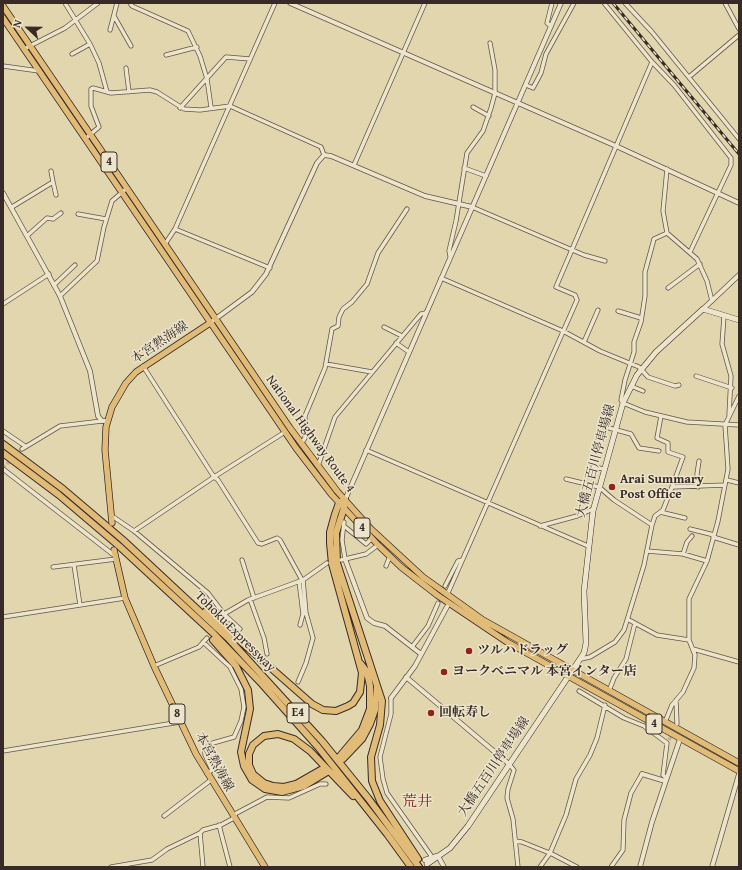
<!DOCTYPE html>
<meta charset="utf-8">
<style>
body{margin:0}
#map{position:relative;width:742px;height:870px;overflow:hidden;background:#e2d6af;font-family:"Gentium Book Plus",serif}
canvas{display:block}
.frame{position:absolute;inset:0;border:4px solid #382b27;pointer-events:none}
.north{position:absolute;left:8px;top:8px;width:40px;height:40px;-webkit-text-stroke:3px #ece4cb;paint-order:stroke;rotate:292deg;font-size:11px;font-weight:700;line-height:16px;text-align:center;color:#382b27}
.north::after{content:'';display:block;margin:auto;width:14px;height:18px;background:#382b27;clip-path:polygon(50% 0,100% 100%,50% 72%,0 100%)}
</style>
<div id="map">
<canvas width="742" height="870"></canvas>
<div class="frame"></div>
<div class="north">N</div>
</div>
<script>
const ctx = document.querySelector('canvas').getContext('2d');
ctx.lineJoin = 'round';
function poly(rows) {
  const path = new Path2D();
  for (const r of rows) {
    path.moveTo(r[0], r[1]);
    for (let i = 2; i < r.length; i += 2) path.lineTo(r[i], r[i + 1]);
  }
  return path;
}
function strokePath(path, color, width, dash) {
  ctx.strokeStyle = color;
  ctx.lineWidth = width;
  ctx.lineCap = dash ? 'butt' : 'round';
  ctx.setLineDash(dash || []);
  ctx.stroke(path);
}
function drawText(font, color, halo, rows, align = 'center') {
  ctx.font = font + ' "Gentium Book Plus","Noto Serif JP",serif';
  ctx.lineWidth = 3;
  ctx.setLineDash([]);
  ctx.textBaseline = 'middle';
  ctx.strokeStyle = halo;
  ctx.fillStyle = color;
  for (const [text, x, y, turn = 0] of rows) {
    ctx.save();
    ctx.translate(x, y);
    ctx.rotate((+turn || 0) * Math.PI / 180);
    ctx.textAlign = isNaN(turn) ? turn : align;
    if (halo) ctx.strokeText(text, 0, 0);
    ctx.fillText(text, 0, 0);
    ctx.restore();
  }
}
const minorTunnel = poly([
 [3,468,22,449],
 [669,740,676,727]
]);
const minor = poly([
 [65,3,90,44,99,63,107,92],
 [130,3,132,6,188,31,200,56,207,79,211,107],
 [604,3,652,62,674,85,731,158,731,165,690,252],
 [625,3,652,32,739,139],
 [725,3,739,29],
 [114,16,131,46],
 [551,26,547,23,552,3],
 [110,30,117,3],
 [24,49,65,28,98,3],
 [72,54,90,44],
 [166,55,197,47],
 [3,66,39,71],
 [126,68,129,92],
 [689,77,739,35],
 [526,85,533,88,541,73,546,54,574,3],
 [473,107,489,116],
 [180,108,226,57,250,59],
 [85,139,99,127,91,106,91,89,93,88,111,93,150,90,157,92,184,109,200,110,230,106,321,147,324,155],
 [354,165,425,3],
 [464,168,486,176],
 [667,169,663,211,667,233],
 [53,182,56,195],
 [12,207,53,182,51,171],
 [472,207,584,255,605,261],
 [78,214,106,219],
 [175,229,270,268],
 [28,235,47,218,53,219,61,213],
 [165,244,175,229,275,3],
 [450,256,449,251,456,221,467,153,483,131,491,108,495,93,495,70,490,43],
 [441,278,563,331,600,351,639,367,648,377,675,386,679,385],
 [54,285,75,265],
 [668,288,700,264],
 [60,296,97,261,104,227,112,201,127,188],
 [712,301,707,281,697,259,667,233,654,239,645,272,645,296,641,322,634,342,634,352,625,380,621,400,623,403,645,412,687,422,739,425],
 [3,304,49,274],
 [618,311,641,318],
 [724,316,722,344,731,376,729,415],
 [384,327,402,336],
 [584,342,598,310],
 [396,343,409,352],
 [326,364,372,372],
 [143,366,214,477,218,480,258,543,262,544,277,538,280,540,302,580],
 [696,376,732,388],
 [631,386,643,391],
 [661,416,657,438,668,443,668,452,683,457,672,487],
 [602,426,631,434,639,448,659,451],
 [3,431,25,446],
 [301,444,305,438,305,416,325,368,332,329,338,326,339,317,343,309,352,302,367,284,378,253,407,209],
 [22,449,60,426,102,421],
 [366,450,588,546],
 [318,466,335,417,415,321,421,314,426,313],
 [593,467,604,469],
 [3,469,115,556],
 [566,479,599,487,614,500,652,525,644,565,624,630,615,642,590,657,581,659],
 [727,480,739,483],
 [698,487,697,474,699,461],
 [660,512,685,518],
 [112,516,134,531,208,593,224,614,240,629],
 [344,522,342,540,345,559],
 [652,525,655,516,663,510,672,487,725,485],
 [344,526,366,544,372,538],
 [540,526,577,516,593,509],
 [690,529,714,535],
 [134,531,214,477,285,432],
 [713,537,739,545],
 [647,551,683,554,707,561],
 [683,554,687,542,692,536],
 [242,560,254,598],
 [341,560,366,554,378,545],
 [74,565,80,605],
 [386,566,390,556],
 [53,567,116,559],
 [299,581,303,614,300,625],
 [445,586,458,561,462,560],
 [447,595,577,300,575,295,556,287,652,62],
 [250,599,264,638,267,654],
 [3,617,125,598],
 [221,619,224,614,248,600,303,580,327,563],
 [629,620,657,635,689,640],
 [203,642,230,667,241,689,244,707,241,721,234,737,213,743,205,749,205,755,212,770,207,774],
 [412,647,428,626,438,603],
 [693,649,739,662],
 [154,666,199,647,207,638],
 [298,682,306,663,313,638,306,613,303,580],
 [579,691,624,718,644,726,667,743,663,775,666,778],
 [609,691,614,678,626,659,635,623],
 [391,698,391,714,380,757,383,779,387,793,432,857],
 [676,700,677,724],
 [665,722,672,705,683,692,694,668,695,655,689,640,689,599,707,561,718,521,728,469,725,425,739,396],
 [3,751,180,722],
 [509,764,514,770,508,789,507,798,513,819,518,867],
 [233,815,267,797,289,798,320,784,326,784],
 [164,816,211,780],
 [219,825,230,867],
 [200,833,203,867],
 [515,841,522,842,552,854,577,867],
 [111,867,152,860,167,849,200,833,203,830,221,825,234,818],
 [540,867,550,853,566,815,576,779,590,755,597,738,605,705],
 [611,867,623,850,624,820,631,793,642,774]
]);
const tertiary = poly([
 [290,3,616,146,739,203],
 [3,193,60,296,90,371,98,416,102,421,107,421],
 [703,309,739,275],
 [210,323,252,292,266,274,317,163,324,155,331,156,425,196,472,207],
 [345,500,561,3],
 [345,559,367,618,374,623,385,626,421,654],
 [406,677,509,764],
 [391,698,415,666,449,603],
 [642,774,665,781],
 [438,856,444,867],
 [640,867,652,822,680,739],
 [712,867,739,774]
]);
const secondary = poly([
 [425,860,437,856],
 [427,864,450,848,468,826,584,653,586,643,584,591,593,511,623,403,637,375,656,352,703,309,739,320]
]);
const primary = poly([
 [112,523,105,450,106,427,112,407,126,383,136,372,210,323],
 [114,550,125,598,154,666,196,754,265,867]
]);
const trunk = poly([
 [3,6,290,428,337,491,371,529,423,577,483,620,739,763],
 [3,18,296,448,332,495,378,545,401,567,437,595,507,642,739,771]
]);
const motorway = poly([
 [3,444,63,489,123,540,228,638,322,741,368,798,419,867],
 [3,453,59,495,119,546,213,633,262,684,318,747,387,834,411,867],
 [345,500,344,508,336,533,337,563,382,701,380,725,371,757,372,781,380,801,418,859],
 [206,611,312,704,323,710,336,711,348,706,353,703,360,692,362,673,332,564,330,543,330,532,335,514,339,503,345,500],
 [213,640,236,666,248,690,250,709,241,752,244,766,252,780,265,789,282,792,304,786,327,772],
 [340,756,362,730,370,709,370,686,367,672,361,664],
 [343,759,362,739,370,724,375,710,377,686],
 [324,768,296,784,284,787,273,786,264,783,253,774,249,765,249,754,253,745,264,736,278,734,294,739,310,751,353,796]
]);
const rail = poly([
 [613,3,739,154]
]);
const markers = [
 [612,487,4,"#8f2418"],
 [469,651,4,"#8f2418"],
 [444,672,4,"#8f2418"],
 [431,713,4,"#8f2418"]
];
const shields = [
 [109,162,16],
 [362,528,16],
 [298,713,22],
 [177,714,16],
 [654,724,16]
];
const shieldNames = [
 ["4",109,162],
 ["4",362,528],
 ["E4",298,713],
 ["8",177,714],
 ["4",654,724]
];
const streetNames = [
 ["本宮熱海線",160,343,-34],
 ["National Highway Route 4",310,434,54],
 ["大橋五百川停車場線",596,461,-75],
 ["Tohoku Expressway",235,632,45],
 ["本宮熱海線",214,762,61],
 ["大橋五百川停車場線",494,767,-56]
];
const poiNames = [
 ["Arai Summary",620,480],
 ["Post Office",620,495],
 ["ツルハドラッグ",477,651],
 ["ヨークベニマル 本宮インター店",452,672],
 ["回転寿し",439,713]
];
const quarterNames = [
 ["荒井",417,802]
];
strokePath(minorTunnel, '#c0b494', 3.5, [3.5, 2]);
strokePath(minor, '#625649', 5);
strokePath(tertiary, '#625649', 5.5);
strokePath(secondary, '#382b27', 6);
strokePath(primary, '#382b27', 7);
strokePath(trunk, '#382b27', 7);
strokePath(motorway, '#382b27', 8);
strokePath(minor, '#ece4cb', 3.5);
strokePath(tertiary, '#ece4cb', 4);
strokePath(secondary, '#ece4cb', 5);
strokePath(primary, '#e1bb78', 5.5);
strokePath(trunk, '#e1bb78', 5.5);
strokePath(motorway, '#e1bb78', 6);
strokePath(rail, '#382b27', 3);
strokePath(rail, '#ece4cb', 1.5, [4.5]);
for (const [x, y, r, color] of markers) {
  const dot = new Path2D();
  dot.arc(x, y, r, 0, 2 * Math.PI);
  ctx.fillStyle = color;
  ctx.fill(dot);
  strokePath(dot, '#ece4cb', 1.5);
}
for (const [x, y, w] of shields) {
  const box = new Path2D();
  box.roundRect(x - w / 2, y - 10, w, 20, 3);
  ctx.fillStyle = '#ece4cb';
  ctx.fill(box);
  strokePath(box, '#382b27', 1);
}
drawText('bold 12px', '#382b27', null, shieldNames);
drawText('13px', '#382b27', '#ece4cb', streetNames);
drawText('bold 13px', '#382b27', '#ece4cb', poiNames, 'left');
drawText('15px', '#7a1f14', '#ece4cb', quarterNames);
</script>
